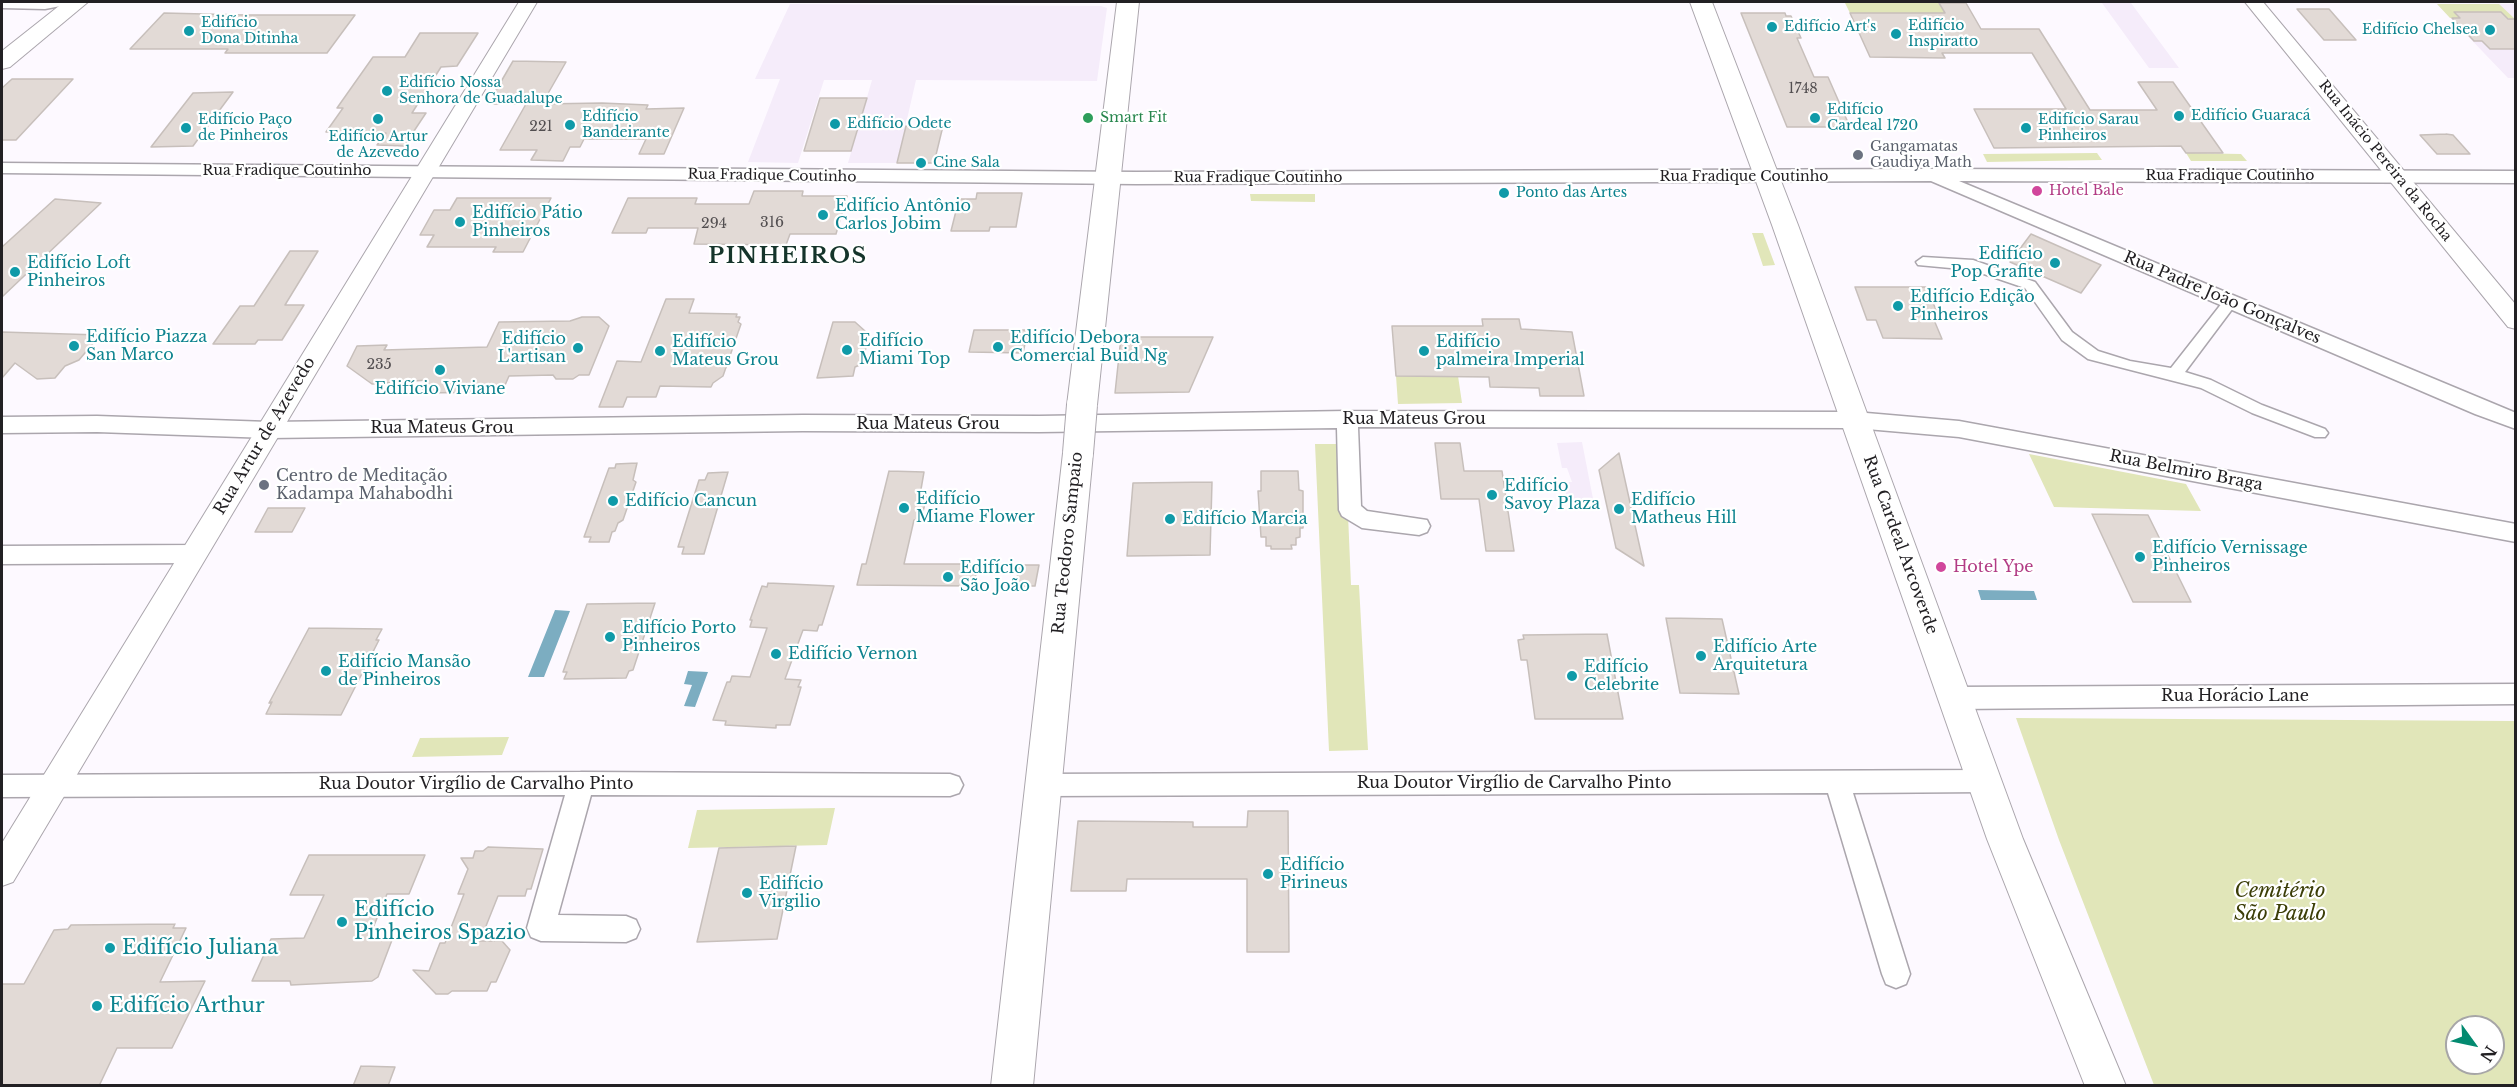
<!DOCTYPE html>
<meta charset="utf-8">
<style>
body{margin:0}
#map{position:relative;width:2517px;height:1087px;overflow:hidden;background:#fdf9ff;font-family:"Libre Baskerville",serif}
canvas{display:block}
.frame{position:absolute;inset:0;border:3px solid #222023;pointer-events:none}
.north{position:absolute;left:2445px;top:1015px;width:60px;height:60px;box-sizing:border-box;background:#fff;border:2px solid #a7a6a7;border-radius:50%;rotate:123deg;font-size:16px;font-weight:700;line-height:24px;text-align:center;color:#222023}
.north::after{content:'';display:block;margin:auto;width:21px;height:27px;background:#038a70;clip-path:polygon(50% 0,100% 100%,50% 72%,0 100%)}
</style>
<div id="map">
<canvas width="2517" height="1087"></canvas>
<div class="frame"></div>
<div class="north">N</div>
</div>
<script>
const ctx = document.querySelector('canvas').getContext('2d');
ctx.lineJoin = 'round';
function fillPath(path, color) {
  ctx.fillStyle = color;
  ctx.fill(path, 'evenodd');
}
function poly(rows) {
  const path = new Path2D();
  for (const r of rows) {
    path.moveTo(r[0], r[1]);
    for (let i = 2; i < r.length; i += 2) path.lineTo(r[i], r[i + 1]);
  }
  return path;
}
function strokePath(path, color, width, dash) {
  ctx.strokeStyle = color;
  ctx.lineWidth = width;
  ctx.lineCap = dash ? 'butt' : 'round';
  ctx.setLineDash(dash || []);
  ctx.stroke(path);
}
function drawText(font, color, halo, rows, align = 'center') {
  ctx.font = font + ' "Libre Baskerville",serif';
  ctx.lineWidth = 4.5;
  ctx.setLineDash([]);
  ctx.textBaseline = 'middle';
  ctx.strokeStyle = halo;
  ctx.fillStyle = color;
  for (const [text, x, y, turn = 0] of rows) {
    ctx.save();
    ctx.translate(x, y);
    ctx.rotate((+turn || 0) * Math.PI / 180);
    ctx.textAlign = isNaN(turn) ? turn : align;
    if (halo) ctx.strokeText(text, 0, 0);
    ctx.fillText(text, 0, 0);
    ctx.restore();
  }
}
const built = poly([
 [2102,3,2131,3,2179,68,2149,68],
 [790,4,1101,6,1107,8,1097,81,916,80,897,163,848,163,872,80,824,80,798,163,748,162,780,79,755,79],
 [2437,4,2515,4,2515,78,2508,78],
 [1582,442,1595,509,1569,510,1564,482,1572,482,1567,468,1562,468,1557,443]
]);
const green = poly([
 [1845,3,1939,3,1945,13,1850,13],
 [2437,4,2499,4,2515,19,2455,12,2460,18,2450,18],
 [2097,153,2102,160,1987,162,1983,154],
 [2186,153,2241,154,2247,161,2191,161],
 [1250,194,1315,194,1315,202,1251,201],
 [1752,233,1763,233,1775,265,1763,266],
 [1396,376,1458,376,1462,403,1398,404],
 [1315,444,1345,444,1351,585,1359,585,1368,750,1329,751],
 [2029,454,2186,484,2201,511,2054,507],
 [2016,718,2515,721,2515,1085,2154,1085,2059,840],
 [2457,1027,2493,1027,2493,1063,2457,1063],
 [509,737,502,755,412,757,420,738],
 [835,808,827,845,688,848,697,810]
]);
const water = poly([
 [1978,590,2034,591,2037,600,1981,600],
 [555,610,570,611,544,677,528,677],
 [688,671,708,672,695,707,684,706,692,685,684,684]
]);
const building = poly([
 [1939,3,1966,3,1981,29,2039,29,2090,110,2157,110,2138,82,2173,82,2223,153,2186,153,2181,146,1994,148,1974,109,2066,109,2032,53,1942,53,1945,58,1870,57,1850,13,1945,13,1939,3],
 [2297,9,2329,9,2356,40,2324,40,2297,9],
 [2454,12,2501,12,2508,19,2516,19,2516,49,2490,49,2482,41,2474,41,2452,18,2460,18,2454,12],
 [164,13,245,15,355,15,327,53,225,53,228,49,130,49,164,13],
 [1741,13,1785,13,1786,16,1791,16,1801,38,1797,38,1814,77,1828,77,1850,127,1787,127,1741,13],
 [420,33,478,33,457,66,441,67,412,113,426,113,404,146,377,145,386,133,326,132,343,108,337,108,373,57,405,57,420,33],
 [513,61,566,62,542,104,602,103,648,105,646,109,684,108,664,154,639,154,646,139,584,139,580,147,570,147,563,161,531,160,537,150,500,150,526,104,488,104,513,61],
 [12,79,73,79,16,140,2,140,2,88,12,79],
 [233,92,193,146,151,147,193,93,233,92],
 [820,98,867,98,851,151,804,151,820,98],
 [906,126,943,126,934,163,897,163,906,126],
 [2446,134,2453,135,2470,154,2437,154,2420,135,2446,134],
 [754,191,803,191,802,196,847,196,836,234,790,234,786,245,694,244,698,228,648,228,646,233,612,233,628,198,697,198,695,204,749,204,754,191],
 [977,193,1022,193,1016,227,990,227,989,231,951,231,959,199,976,199,977,193],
 [457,198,551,198,523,252,493,252,496,247,427,247,434,235,420,235,434,210,450,210,457,198],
 [55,199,101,203,2,297,2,247,55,199],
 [2031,234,2101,265,2081,293,2010,262,2031,234],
 [290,251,318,251,285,305,304,305,282,340,258,340,255,344,213,344,240,306,254,306,290,251],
 [1855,287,1926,287,1941,321,1934,320,1942,339,1883,338,1876,320,1867,320,1855,287],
 [666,299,694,299,689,313,737,314,736,317,740,317,738,322,741,324,723,376,713,383,711,387,660,386,656,397,627,397,623,407,599,407,617,361,641,362,666,299],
 [582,317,599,317,609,326,589,375,579,375,573,379,556,379,553,375,509,376,502,392,421,393,428,380,372,384,347,366,357,346,387,345,384,350,487,347,499,322,570,321,582,317],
 [1482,319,1519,319,1521,329,1572,332,1584,396,1540,396,1539,388,1490,387,1489,377,1396,376,1392,326,1483,326,1482,319],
 [833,322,855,322,865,331,864,335,869,335,862,364,855,367,853,376,817,378,833,322],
 [974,330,1028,330,1023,353,969,352,974,330],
 [2,332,100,335,79,360,65,366,55,378,37,379,15,363,2,378,2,332],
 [1121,337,1213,337,1189,392,1115,393,1121,337],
 [1435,443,1460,443,1464,471,1502,471,1514,551,1486,551,1479,499,1441,499,1435,443],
 [1619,453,1644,566,1616,548,1599,470,1619,453],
 [637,463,633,480,636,482,623,520,618,523,615,531,612,532,609,542,589,542,591,537,584,537,609,468,615,468,616,464,637,463],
 [889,471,924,472,920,495,927,495,921,520,914,520,904,564,978,564,974,586,857,585,862,564,866,564,889,471],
 [1261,471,1298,471,1299,490,1303,491,1303,528,1300,528,1300,537,1296,538,1296,545,1291,545,1292,549,1271,549,1271,546,1266,546,1266,537,1261,537,1258,491,1261,491,1261,471],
 [728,472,704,554,682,554,684,547,678,547,699,480,705,480,708,473,728,472],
 [1212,482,1210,555,1127,556,1133,483,1212,482],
 [268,508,305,508,292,532,255,532,268,508],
 [2092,514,2148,515,2191,602,2133,602,2092,514],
 [1019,565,1039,565,1035,586,1016,586,1019,565],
 [768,583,834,586,822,625,819,625,817,631,803,630,785,679,801,680,798,687,801,687,790,725,776,725,776,728,725,725,726,721,713,720,727,682,730,682,732,676,750,677,767,628,750,627,752,620,750,620,762,586,767,587,768,583],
 [655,603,633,670,629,671,626,678,564,679,567,672,563,672,587,604,655,603],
 [1666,618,1722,619,1739,694,1680,693,1666,618],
 [309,628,382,629,376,640,379,640,341,715,266,714,272,702,269,703,309,628],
 [1607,634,1623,719,1535,719,1527,660,1521,660,1518,640,1524,639,1523,635,1607,634],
 [1248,811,1288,811,1289,952,1247,952,1247,879,1127,879,1126,891,1071,891,1078,821,1193,822,1193,827,1247,827,1248,811],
 [796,846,777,939,697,942,719,848,796,846],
 [488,847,543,849,531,889,527,889,525,896,498,896,480,941,502,941,510,950,496,982,491,982,487,991,452,991,448,994,436,994,413,970,429,971,440,943,445,943,464,894,458,894,468,869,461,858,473,858,475,851,483,851,488,847],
 [309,855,425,855,409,894,387,894,368,940,392,940,378,977,372,981,291,985,290,981,252,981,271,939,304,938,324,895,290,895,309,855],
 [175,924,173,928,186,928,160,982,205,981,172,1048,117,1048,99,1086,2,1086,2,984,24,984,54,930,68,929,71,925,175,924],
 [361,1066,395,1067,388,1086,353,1086,361,1066]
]);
const pedestrian = poly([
 [1923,257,1973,260,2035,282,2072,332,2098,351,2130,361,2171,368,2226,298,2236,298,2238,301,2236,304,2185,372,2211,380,2262,405,2325,429,2328,433,2325,437,2315,437,2252,413,2201,388,2088,359,2062,340,2025,288,1972,270,1918,265,1916,262,1923,257]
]);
const minor = poly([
 [2,2,69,2,66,5,45,9,2,8,2,2],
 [2,163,1136,172,1929,169,2516,171,2516,183,1959,181,2516,413,2516,429,2475,414,1931,181,1136,184,2,173,2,163],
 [1347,411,1855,412,1959,421,2516,524,2516,542,1959,437,1855,428,1358,427,1361,506,1367,511,1427,520,1430,526,1427,532,1419,535,1362,528,1342,516,1339,510,1337,428,1039,432,803,431,269,438,97,432,2,433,2,417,97,416,269,422,803,415,1039,416,1347,411],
 [194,545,202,548,205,554,202,560,194,563,2,564,2,546,194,545],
 [2516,684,2516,704,1955,709,1946,705,1943,698,1946,691,1955,687,2516,684],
 [1985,770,1994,773,1998,781,1994,789,1985,792,1853,793,1910,974,1906,984,1896,988,1886,984,1882,974,1828,793,1043,796,1034,793,1030,785,1034,777,1043,774,1985,770],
 [581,772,950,774,959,777,963,785,959,793,950,796,591,795,558,915,626,916,636,920,640,929,636,938,626,942,541,941,531,937,527,928,565,795,2,797,2,775,581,772]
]);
const tertiary = poly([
 [519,2,537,2,13,882,2,886,2,843,519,2],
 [2245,2,2263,2,2516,305,2516,329,2508,327,2245,2]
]);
const secondary = poly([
 [64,2,88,2,10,67,2,69,2,51,64,2],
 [1117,2,1139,2,1097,405,1092,412,1082,416,1072,412,1067,405,1117,2],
 [1690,2,1712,2,1798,225,2023,839,2126,1086,2085,1086,1987,839,1772,225,1690,2],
 [1078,442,1089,445,1093,453,1033,1086,991,1086,1063,453,1067,445,1078,442]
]);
const secondaryBridge = poly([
 [1078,453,1082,405]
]);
const markers = [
 [1772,27,6,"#0f9aa8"],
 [2490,30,6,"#0f9aa8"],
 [189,31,6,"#0f9aa8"],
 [1896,34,6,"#0f9aa8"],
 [387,91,6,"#0f9aa8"],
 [2179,116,6,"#0f9aa8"],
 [1088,118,6,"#2e9e5b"],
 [1815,118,6,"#0f9aa8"],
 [378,119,6,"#0f9aa8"],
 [835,124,6,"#0f9aa8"],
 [570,125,6,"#0f9aa8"],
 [186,128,6,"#0f9aa8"],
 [2026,128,6,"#0f9aa8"],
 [1858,155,6,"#6b7280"],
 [921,163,6,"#0f9aa8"],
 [2037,191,6,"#d1479c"],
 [1504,193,6,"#0f9aa8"],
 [823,215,6,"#0f9aa8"],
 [460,222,6,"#0f9aa8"],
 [2055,263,6,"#0f9aa8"],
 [15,272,6,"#0f9aa8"],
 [1898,306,6,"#0f9aa8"],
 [74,346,6,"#0f9aa8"],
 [998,347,6,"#0f9aa8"],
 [578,348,6,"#0f9aa8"],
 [847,350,6,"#0f9aa8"],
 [660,351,6,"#0f9aa8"],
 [1424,351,6,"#0f9aa8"],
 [440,370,6,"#0f9aa8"],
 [264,485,6,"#6b7280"],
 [1492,495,6,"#0f9aa8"],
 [613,501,6,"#0f9aa8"],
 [904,508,6,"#0f9aa8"],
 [1619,509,6,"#0f9aa8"],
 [1170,519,6,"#0f9aa8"],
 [2140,557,6,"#0f9aa8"],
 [1941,567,6,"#d1479c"],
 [948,577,6,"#0f9aa8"],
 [610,637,6,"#0f9aa8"],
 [776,654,6,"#0f9aa8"],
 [1701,656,6,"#0f9aa8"],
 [326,671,6,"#0f9aa8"],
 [1572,676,6,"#0f9aa8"],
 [1268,874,6,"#0f9aa8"],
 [747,893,6,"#0f9aa8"],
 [342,922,6,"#0f9aa8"],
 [110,948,6,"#0f9aa8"],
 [97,1006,6,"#0f9aa8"]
];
const farCulturenames = [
 ["Edifício",201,23],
 ["Dona Ditinha",201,39],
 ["Edifício",1908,26],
 ["Inspiratto",1908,42],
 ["Edifício Art's",1784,27],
 ["Edifício Chelsea",2478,30,"right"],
 ["Edifício Nossa",399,83],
 ["Senhora de Guadalupe",399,99],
 ["Edifício",1827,110],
 ["Cardeal 1720",1827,126],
 ["Edifício Guaracá",2191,116],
 ["Edifício",582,117],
 ["Bandeirante",582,133],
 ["Edifício Paço",198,120],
 ["de Pinheiros",198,136],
 ["Edifício Sarau",2038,120],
 ["Pinheiros",2038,136],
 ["Edifício Odete",847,124],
 ["Edifício Artur",378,137,"center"],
 ["de Azevedo",378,153,"center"],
 ["Cine Sala",933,163],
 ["Ponto das Artes",1516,193]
];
const numberNames = [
 ["1748",1803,89],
 ["221",541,127],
 ["316",772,223],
 ["294",714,224],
 ["235",379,365]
];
const farLeisurenames = [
 ["Smart Fit",1100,118]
];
const farWorshipnames = [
 ["Gangamatas",1870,147],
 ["Gaudiya Math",1870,163]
];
const farStreetnames = [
 ["Rua Inácio Pereira da Rocha",2385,161,51],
 ["Rua Fradique Coutinho",287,171],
 ["Rua Fradique Coutinho",772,176,1],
 ["Rua Fradique Coutinho",2230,176],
 ["Rua Fradique Coutinho",1744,177],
 ["Rua Fradique Coutinho",1258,178]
];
const farHotelnames = [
 ["Hotel Bale",2049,191]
];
const cultureNames = [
 ["Edifício Antônio",835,206],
 ["Carlos Jobim",835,224],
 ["Edifício Pátio",472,213],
 ["Pinheiros",472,231],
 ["Edifício",2043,254,"right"],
 ["Pop Grafite",2043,272,"right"],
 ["Edifício Loft",27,263],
 ["Pinheiros",27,281],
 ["Edifício Edição",1910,297],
 ["Pinheiros",1910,315],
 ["Edifício Piazza",86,337],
 ["San Marco",86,355],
 ["Edifício Debora",1010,338],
 ["Comercial Buid Ng",1010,356],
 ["Edifício",566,339,"right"],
 ["L'artisan",566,357,"right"],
 ["Edifício",859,341],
 ["Miami Top",859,359],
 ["Edifício",672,342],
 ["Mateus Grou",672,360],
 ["Edifício",1436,342],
 ["palmeira Imperial",1436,360],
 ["Edifício Viviane",440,389,"center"],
 ["Edifício",1504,486],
 ["Savoy Plaza",1504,504],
 ["Edifício",916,499],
 ["Miame Flower",916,517],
 ["Edifício",1631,500],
 ["Matheus Hill",1631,518],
 ["Edifício Cancun",625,501],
 ["Edifício Marcia",1182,519],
 ["Edifício Vernissage",2152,548],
 ["Pinheiros",2152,566],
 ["Edifício",960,568],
 ["São João",960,586],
 ["Edifício Porto",622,628],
 ["Pinheiros",622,646],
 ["Edifício Arte",1713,647],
 ["Arquitetura",1713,665],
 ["Edifício Vernon",788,654],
 ["Edifício Mansão",338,662],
 ["de Pinheiros",338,680],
 ["Edifício",1584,667],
 ["Celebrite",1584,685],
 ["Edifício",1280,865],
 ["Pirineus",1280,883],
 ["Edifício",759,884],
 ["Virgilio",759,902]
];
const streetNames = [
 ["Rua Padre João Gonçalves",2222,298,23],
 ["Rua Mateus Grou",1414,419],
 ["Rua Mateus Grou",928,424],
 ["Rua Mateus Grou",442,428],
 ["Rua Artur de Azevedo",265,436,-59],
 ["Rua Belmiro Braga",2186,471,11],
 ["Rua Teodoro Sampaio",1068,543,-84],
 ["Rua Cardeal Arcoverde",1900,545,70],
 ["Rua Horácio Lane",2235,696],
 ["Rua Doutor Virgílio de Carvalho Pinto",1514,783],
 ["Rua Doutor Virgílio de Carvalho Pinto",476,784]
];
const worshipNames = [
 ["Centro de Meditação",276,476],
 ["Kadampa Mahabodhi",276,494]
];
const hotelNames = [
 ["Hotel Ype",1953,567]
];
const nearParknames = [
 ["Cemitério",2280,891],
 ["São Paulo",2280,914]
];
const nearCulturenames = [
 ["Edifício",354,910],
 ["Pinheiros Spazio",354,933],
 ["Edifício Juliana",122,948],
 ["Edifício Arthur",109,1006]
];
const districtNames = [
 ["PINHEIROS",788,257]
];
fillPath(built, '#f5ecfa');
fillPath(green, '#e1e6b9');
fillPath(water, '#7cadc1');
fillPath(building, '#e2dad6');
strokePath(building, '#c7bfbb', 1.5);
strokePath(pedestrian, '#aba6ad', 3);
strokePath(minor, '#aba6ad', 3);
strokePath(tertiary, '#aba6ad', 2);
strokePath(secondary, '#aba6ad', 2);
fillPath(pedestrian, '#fff');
fillPath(minor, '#fff');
fillPath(tertiary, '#fff');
fillPath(secondary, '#fff');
strokePath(secondaryBridge, '#aba6ad', 32, []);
strokePath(secondaryBridge, '#fff', 30);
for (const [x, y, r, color] of markers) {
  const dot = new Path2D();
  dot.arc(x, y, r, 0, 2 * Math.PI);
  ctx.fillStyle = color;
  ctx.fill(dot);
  strokePath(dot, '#fff', 2);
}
drawText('14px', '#0d838f', '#fff', farCulturenames, 'left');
drawText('14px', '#524e50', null, numberNames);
drawText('14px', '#27864d', '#fff', farLeisurenames, 'left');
drawText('14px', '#5b616d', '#fff', farWorshipnames, 'left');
drawText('14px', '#222023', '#fff', farStreetnames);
drawText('14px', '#b23c85', '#fff', farHotelnames, 'left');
drawText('16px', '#0d838f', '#fff', cultureNames, 'left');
drawText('16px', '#222023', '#fff', streetNames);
drawText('16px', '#5b616d', '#fff', worshipNames, 'left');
drawText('16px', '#b23c85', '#fff', hotelNames, 'left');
drawText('italic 20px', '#3c3e08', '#fff', nearParknames);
drawText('20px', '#0d838f', '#fff', nearCulturenames, 'left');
ctx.letterSpacing = '1.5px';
drawText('bold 22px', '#15342b', '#fff', districtNames);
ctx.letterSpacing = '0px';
</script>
